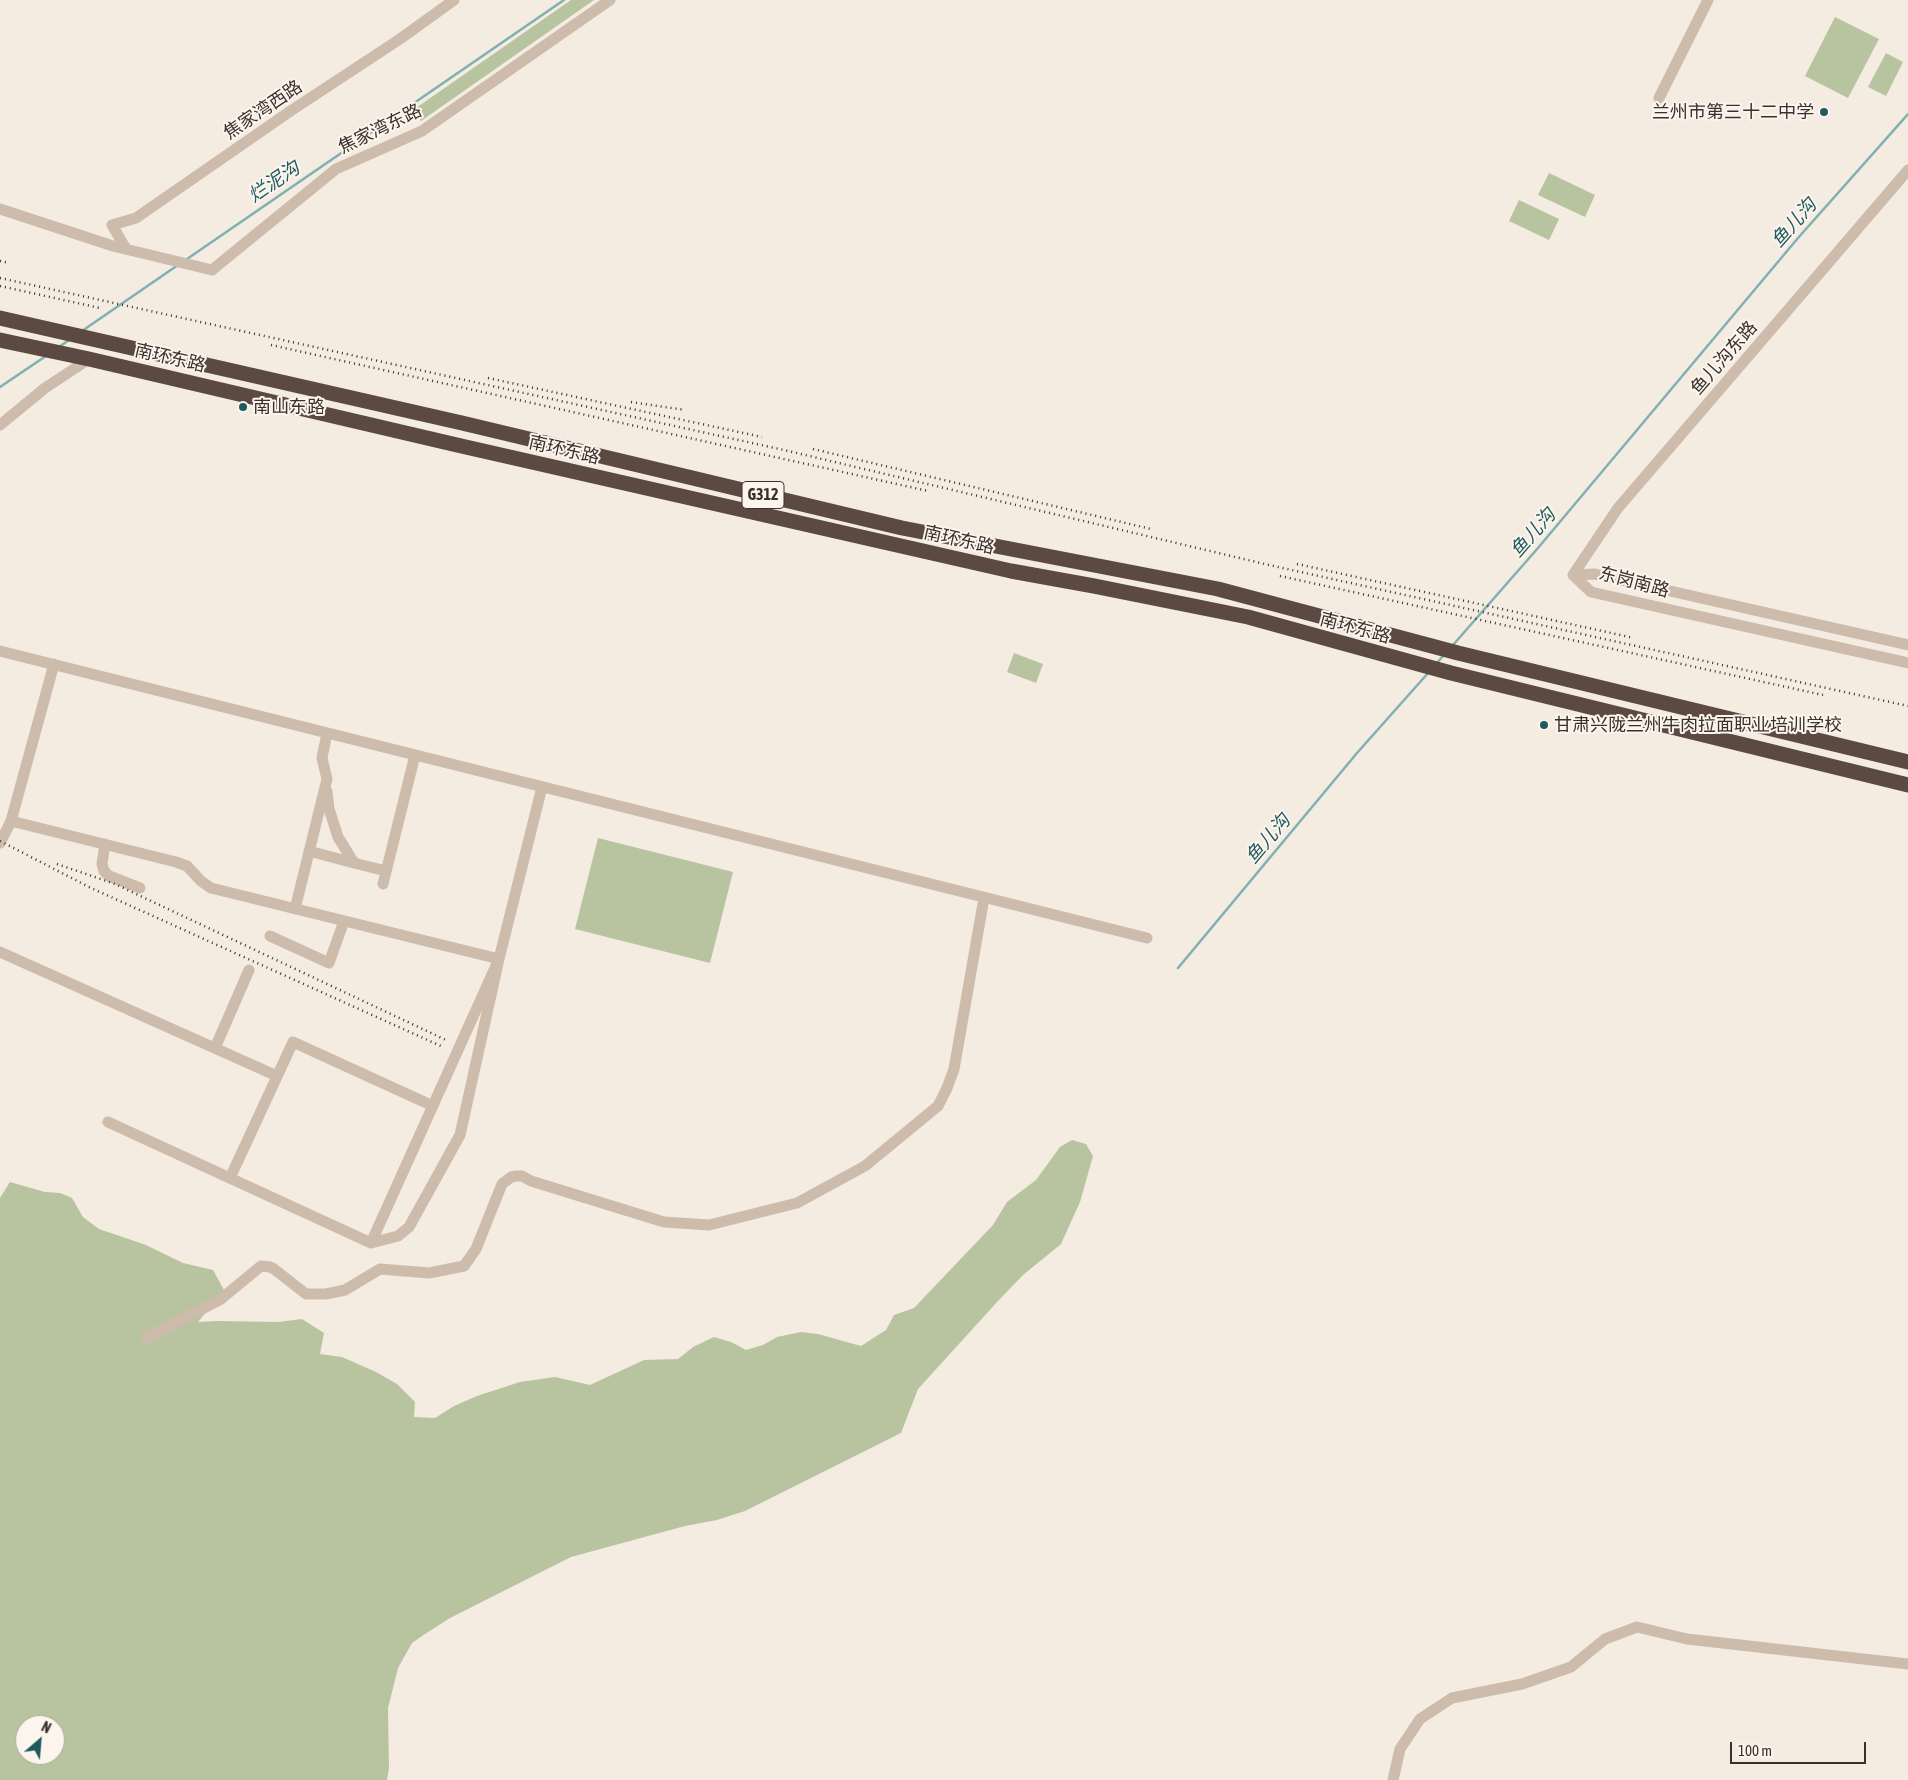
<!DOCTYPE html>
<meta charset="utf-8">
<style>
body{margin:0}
#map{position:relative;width:1908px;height:1780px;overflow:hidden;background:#f4ebe1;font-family:"Asap Condensed",sans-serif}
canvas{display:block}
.north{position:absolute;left:15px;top:1715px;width:50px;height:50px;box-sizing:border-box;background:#fbf5ee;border:1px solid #aea6a0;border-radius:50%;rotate:27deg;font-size:14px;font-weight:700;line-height:20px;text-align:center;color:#3b302b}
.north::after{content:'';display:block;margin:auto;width:18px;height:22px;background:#1f5a5e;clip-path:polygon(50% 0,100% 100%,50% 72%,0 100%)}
.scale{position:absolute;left:1730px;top:1742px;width:136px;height:22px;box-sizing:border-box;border:2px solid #3b302b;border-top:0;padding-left:6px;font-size:15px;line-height:18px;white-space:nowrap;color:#3b302b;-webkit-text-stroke:4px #fbf5ee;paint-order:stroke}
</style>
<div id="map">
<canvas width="1908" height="1780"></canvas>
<div class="north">N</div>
<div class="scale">100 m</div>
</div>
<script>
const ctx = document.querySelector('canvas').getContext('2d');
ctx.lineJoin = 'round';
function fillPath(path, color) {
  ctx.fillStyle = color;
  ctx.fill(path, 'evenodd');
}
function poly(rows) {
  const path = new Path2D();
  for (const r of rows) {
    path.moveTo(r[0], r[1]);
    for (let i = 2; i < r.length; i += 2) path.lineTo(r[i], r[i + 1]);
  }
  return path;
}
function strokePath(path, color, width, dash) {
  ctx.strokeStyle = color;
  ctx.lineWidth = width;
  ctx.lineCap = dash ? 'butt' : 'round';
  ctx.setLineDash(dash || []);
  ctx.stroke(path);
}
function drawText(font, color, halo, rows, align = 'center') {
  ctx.font = font + ' "Asap Condensed","Noto Sans SC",sans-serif';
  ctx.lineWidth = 4;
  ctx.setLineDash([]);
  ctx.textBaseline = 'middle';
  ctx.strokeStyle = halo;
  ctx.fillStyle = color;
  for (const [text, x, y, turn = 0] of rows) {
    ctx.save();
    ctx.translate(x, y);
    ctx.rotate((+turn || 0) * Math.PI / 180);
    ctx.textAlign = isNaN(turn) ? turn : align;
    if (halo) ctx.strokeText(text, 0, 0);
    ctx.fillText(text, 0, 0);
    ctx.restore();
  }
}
const green = poly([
 [571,0,594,0,421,121,413,110],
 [1835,17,1879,39,1848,98,1805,76],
 [1886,53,1903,62,1886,96,1868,87],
 [1549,173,1595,195,1585,217,1538,195],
 [1519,200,1559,219,1549,240,1509,221],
 [1014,653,1043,664,1036,683,1007,672],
 [598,838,733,872,710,963,575,929],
 [1072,1140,1086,1144,1093,1156,1080,1202,1061,1244,1023,1275,998,1301,918,1389,901,1433,745,1511,717,1520,685,1526,571,1557,450,1618,425,1634,412,1643,398,1668,388,1708,389,1768,387,1780,0,1780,0,1198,10,1182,45,1192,60,1193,72,1198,83,1217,99,1229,146,1245,183,1263,213,1270,224,1290,198,1322,217,1321,278,1322,302,1319,324,1333,320,1354,342,1357,376,1372,397,1384,415,1402,414,1417,435,1418,454,1406,477,1396,520,1382,555,1377,590,1385,644,1360,678,1359,693,1347,714,1337,731,1342,746,1350,763,1345,777,1337,801,1332,818,1334,861,1346,886,1330,894,1315,914,1308,993,1225,1007,1202,1036,1180,1060,1147],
 [25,1725,55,1725,55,1755,25,1755]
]);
const stream = poly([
 [187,259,564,0],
 [82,331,178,265],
 [59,347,69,340],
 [0,387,46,356],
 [1453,645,1538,548,1798,238,1908,114],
 [1436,664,1444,655],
 [1178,968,1357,753,1429,672]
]);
const minor = poly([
 [1659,98,1708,0],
 [0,209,113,246,212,270,336,169,422,131,610,0],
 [126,249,112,225,136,218,292,110,400,39,454,0],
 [0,425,45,388,89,359],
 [1573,575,1618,508,1908,170],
 [1573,575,1591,592,1908,663],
 [1573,575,1595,574,1908,645],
 [0,651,1147,938],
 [327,791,329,809,338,837,354,863,386,871],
 [11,821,176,862,187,866,201,881,211,888,499,959,460,1135,409,1227,398,1236,371,1243,499,959,542,787],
 [0,843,11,821,54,664],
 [105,844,102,864,104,871,109,876,140,888],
 [309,851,354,863],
 [383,884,415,755],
 [295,909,327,779,322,758,327,733],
 [270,936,329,963,344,921],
 [0,952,277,1076],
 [215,1048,249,970],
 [108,1122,371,1243],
 [230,1178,293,1042,433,1106],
 [146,1338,221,1299,261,1266,270,1267,274,1269,306,1294,326,1294,345,1290,380,1269,429,1273,464,1266,476,1249,502,1184,511,1177,516,1176,522,1176,531,1181,664,1222,709,1225,797,1203,865,1166,938,1106,947,1088,954,1069,984,898],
 [1393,1780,1400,1749,1420,1719,1452,1698,1522,1684,1571,1667,1605,1639,1637,1627,1687,1639,1908,1664]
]);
const highway = poly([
 [0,318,462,423,902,528,1218,589,1458,653,1908,762],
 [0,340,89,359,457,445,1011,571,1094,586,1248,617,1451,673,1908,785]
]);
const rail = poly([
 [0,261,9,263],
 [0,278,784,450,1269,565,1908,706],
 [0,286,100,308],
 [271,345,928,491],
 [488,378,762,437],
 [631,402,685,410],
 [813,449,1151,529],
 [1297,564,1634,638],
 [1280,576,1823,695],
 [0,841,91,888,443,1047],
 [57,864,115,884,446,1040]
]);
const markers = [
 [1824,112,5,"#1f5a5e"],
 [243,407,5,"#1f5a5e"],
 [1544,725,5,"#1f5a5e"]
];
const shields = [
 [763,495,42]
];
const shieldNames = [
 ["G312",763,495]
];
const streetNames = [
 ["焦家湾西路",263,110,-34],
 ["焦家湾东路",380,129,-26],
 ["南环东路",170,358,13],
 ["鱼儿沟东路",1724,358,-49],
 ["南环东路",564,450,13],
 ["南环东路",959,540,13],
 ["东岗南路",1634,582,15],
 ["南环东路",1355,628,15]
];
const poiNames = [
 ["兰州市第三十二中学",1814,112,"right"],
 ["南山东路",253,407],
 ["甘肃兴陇兰州牛肉拉面职业培训学校",1554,725]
];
const waterNames = [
 ["烂泥沟",274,182,-34],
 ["鱼儿沟",1794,223,-49],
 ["鱼儿沟",1533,533,-49],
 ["鱼儿沟",1268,839,-50]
];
fillPath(green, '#b8c4a0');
strokePath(stream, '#7fb0b2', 2.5);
strokePath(minor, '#cdbbac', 11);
strokePath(highway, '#5c4a42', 15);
strokePath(rail, '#3b302b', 2.5, [1, 4]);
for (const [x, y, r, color] of markers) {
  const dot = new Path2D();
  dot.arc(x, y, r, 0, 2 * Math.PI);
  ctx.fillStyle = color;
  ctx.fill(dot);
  strokePath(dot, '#fbf5ee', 2);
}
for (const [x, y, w] of shields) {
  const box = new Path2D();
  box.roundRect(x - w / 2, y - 13.5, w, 27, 4);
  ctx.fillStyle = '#fbf5ee';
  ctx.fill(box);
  strokePath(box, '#3b302b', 1);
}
drawText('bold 16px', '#3b302b', null, shieldNames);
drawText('18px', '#3b302b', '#fbf5ee', streetNames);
drawText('18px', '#3b302b', '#fbf5ee', poiNames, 'left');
drawText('italic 19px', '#1f5a5e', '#fbf5ee', waterNames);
</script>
